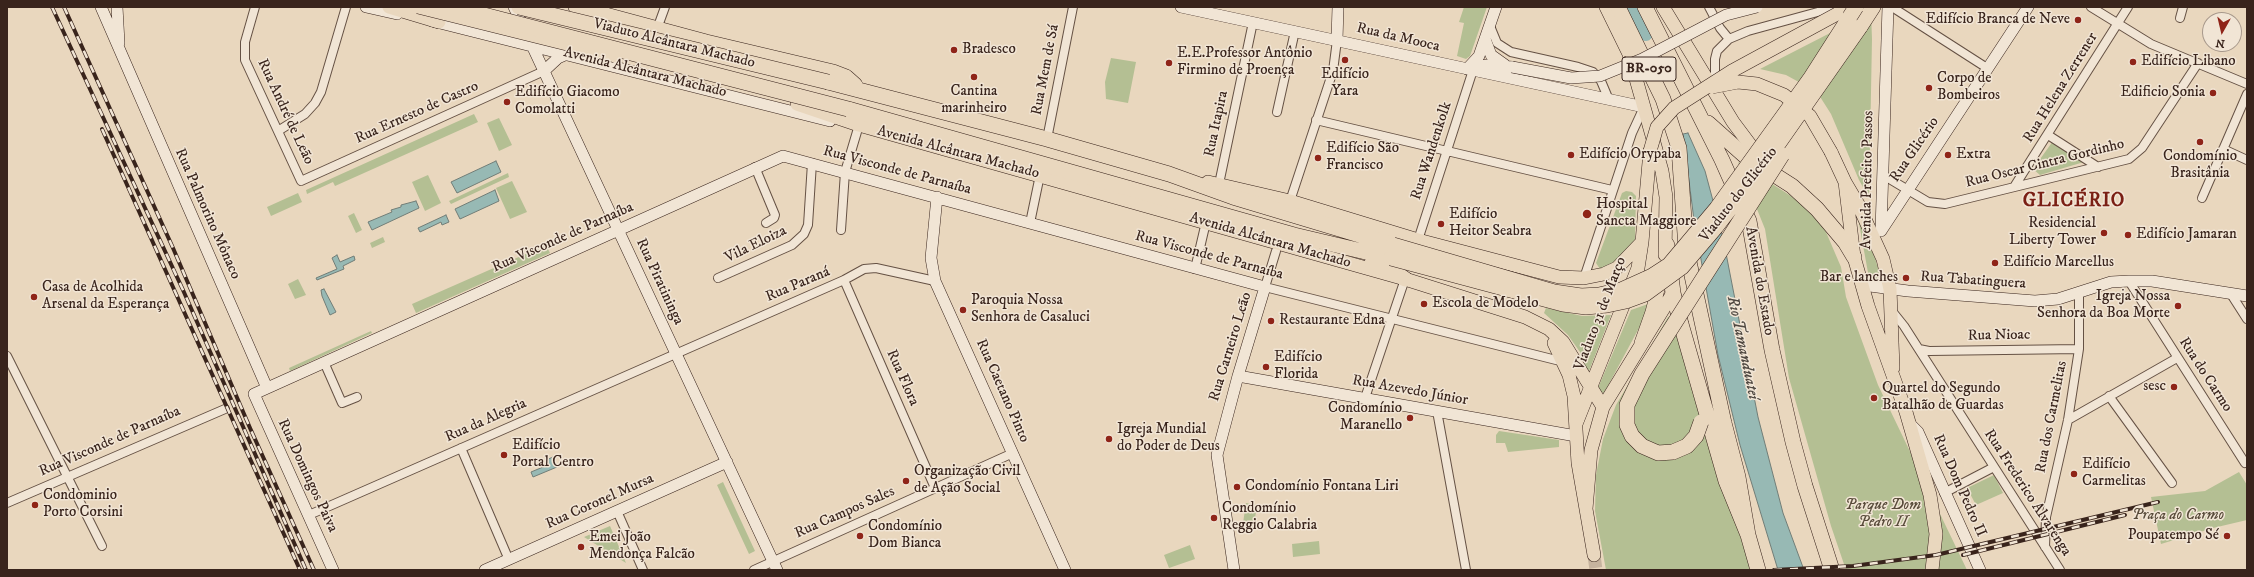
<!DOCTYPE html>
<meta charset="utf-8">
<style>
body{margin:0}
#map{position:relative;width:2254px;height:577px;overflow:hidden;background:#e9d7be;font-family:"IM FELL DW Pica",serif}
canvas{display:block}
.frame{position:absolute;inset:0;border:8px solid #39241c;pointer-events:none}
.north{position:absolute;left:2202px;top:12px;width:40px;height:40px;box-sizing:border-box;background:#f1e5d5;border:1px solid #a7988b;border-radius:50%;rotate:188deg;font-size:11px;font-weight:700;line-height:16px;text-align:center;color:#39241c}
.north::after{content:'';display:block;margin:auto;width:14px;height:18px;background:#8f2418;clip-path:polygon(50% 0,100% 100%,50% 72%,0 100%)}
</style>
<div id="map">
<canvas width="2254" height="577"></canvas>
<div class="frame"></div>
<div class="north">N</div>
</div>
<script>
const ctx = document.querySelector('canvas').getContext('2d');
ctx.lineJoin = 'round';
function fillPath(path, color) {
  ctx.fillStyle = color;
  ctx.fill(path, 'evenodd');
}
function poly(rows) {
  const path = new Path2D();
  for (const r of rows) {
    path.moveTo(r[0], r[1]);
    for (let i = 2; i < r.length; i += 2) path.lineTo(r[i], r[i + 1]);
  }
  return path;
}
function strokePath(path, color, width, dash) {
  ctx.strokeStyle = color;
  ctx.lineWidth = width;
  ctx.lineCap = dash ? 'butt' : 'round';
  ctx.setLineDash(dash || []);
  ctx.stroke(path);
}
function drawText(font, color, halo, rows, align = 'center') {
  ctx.font = font + ' "IM FELL DW Pica",serif';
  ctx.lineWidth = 3;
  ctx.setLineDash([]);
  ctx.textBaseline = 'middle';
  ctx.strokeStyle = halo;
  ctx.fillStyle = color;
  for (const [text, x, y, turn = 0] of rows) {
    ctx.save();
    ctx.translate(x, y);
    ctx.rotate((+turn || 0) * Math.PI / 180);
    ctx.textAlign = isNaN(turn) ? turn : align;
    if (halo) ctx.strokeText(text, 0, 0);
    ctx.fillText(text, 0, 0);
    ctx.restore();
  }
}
const green = poly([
 [1464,7,1487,7,1470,56,1466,59,1457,56,1464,23,1459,22],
 [1871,12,1872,39,1869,198,1859,180,1831,114,1817,92,1786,75,1760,69],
 [1111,58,1136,62,1128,103,1106,99,1105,82],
 [474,114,478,122,335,186,333,182,307,194,306,190],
 [499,118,512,145,499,151,487,123],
 [2053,141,2084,162,2040,175,2033,169],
 [1738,162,1794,198,1823,225,1841,267,1846,297,1878,385,1967,570,1846,570,1831,526,1789,378,1765,229],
 [508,173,509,177,451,204,449,201],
 [428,175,441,203,425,211,412,182],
 [512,181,527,212,510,219,496,188],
 [1626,191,1632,192,1636,196,1635,240,1613,265,1600,269,1596,263,1622,193],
 [298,193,302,202,271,216,267,207],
 [354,213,362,230,356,233,348,216],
 [1858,218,1875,258,1883,285,1871,282,1869,278],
 [383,237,385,242,372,248,370,243],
 [546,245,550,253,416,313,412,304],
 [298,279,306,295,295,299,288,284],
 [1651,303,1646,315,1604,393,1601,392,1598,388,1631,310],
 [1546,308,1582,316,1611,315,1589,371,1587,371,1580,352,1568,335,1544,313],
 [1671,316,1701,413,1751,570,1606,570,1595,511,1596,475,1603,439,1616,405,1668,317],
 [371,331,372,333,290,371,289,368],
 [1499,431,1559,440,1559,447,1508,452,1505,443,1496,443,1496,435],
 [2239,472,2247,485,2247,520,2213,528,2161,544,2151,497,2205,491],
 [1994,475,2003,493,1976,505,1967,488],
 [723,482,755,551,749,554,717,485],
 [1246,503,1257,505,1253,532,1242,530],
 [610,526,626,563,584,537],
 [1319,541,1320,554,1293,557,1292,544],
 [1190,545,1195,559,1169,568,1164,555]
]);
const water = poly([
 [1688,133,1705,171,1723,238,1758,417,1783,513,1804,570,1778,570,1740,445,1718,355,1694,220,1683,134,1688,133],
 [496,161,501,172,457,193,451,182,496,161],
 [495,190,499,201,460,219,455,209,495,190],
 [416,201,419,208,372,230,368,222,392,212,391,210,401,207,401,205,416,201],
 [446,215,449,222,442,225,441,222,420,232,418,228,446,215],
 [337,255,340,262,354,256,355,260,343,266,344,269,317,280,316,278,337,269,332,258,337,255],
 [324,289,336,312,330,315,322,296,321,290,324,289],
 [553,457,557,467,533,477,531,472,548,465,546,460,553,457]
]);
const river = poly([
 [1632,7,1646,34]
]);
const primaryTunnel = poly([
 [1594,555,1596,570]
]);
const street = poly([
 [255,7,245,42,245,60,301,181,544,71],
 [1709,7,1720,28,1729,39],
 [1892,7,1987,68],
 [2091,7,2151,44,2247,84],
 [2180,18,2183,7],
 [1490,26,1497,43,1511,52,1578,67,1593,72,1601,81,1609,100],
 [657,29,665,7],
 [1715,84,1715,59,1717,51,1729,39,1748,31,1836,7],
 [1277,112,1295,31],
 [1316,120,1612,190],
 [278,131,305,114,315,103,321,92,346,7],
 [2048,135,2098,167],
 [1047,139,1073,7],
 [2223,149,2247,160],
 [755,167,775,215,774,218,766,223],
 [1883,175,1928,202,1945,204,2129,159,2142,148,2198,63],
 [1219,184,1253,22],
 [2014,187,2128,7],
 [2202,198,2247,94],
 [1290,201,1333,71,1337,40],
 [1030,223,1040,175],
 [841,230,845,172,859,125],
 [1418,240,1473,70],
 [1276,251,1265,287,1564,362],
 [1195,269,1206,222],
 [718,278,792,245,804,234,808,225,812,163],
 [1584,278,1632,133,1644,107],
 [844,280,935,488],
 [2129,281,2245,463,2247,462],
 [2231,294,2247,319],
 [1892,311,1904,326,2060,570],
 [1919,349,1929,351,2079,349],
 [7,356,102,546],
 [324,362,342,403,357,397],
 [2109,396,2172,483],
 [1365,398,1405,279],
 [1437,411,1466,570],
 [2068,420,2177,358],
 [461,448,509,560],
 [1944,493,1994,467],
 [7,503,225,409],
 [617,511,643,570],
 [309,515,844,280,864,269,876,268,935,281],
 [2045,547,2046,517,2068,420,2079,349,2079,292],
 [754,570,1013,453]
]);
const secondary = poly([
 [101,7,267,388],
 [117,7,119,43],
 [366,7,397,14],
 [514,7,777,570],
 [1181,7,1644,107],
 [432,21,830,121],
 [1485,39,1491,55,1505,65],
 [1337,40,1338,7],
 [1471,68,1487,65,1512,67],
 [1467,69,1479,56,1496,7],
 [544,71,558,58,567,54],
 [937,197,931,258,935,281,1065,570],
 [1881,231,2028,7],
 [1881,231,1888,7],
 [1861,282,1870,286,1908,291,2035,301,2058,299,2111,282,2129,281,2152,281,2247,296],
 [1238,376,1576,436],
 [1911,425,1918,432,1980,570],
 [333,570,254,394,783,156,1265,287,1238,376,1217,455,1234,570],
 [485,570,727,462]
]);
const primary = poly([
 [389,7,439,22],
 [1606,7,1629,54,1662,171,1666,197,1665,255],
 [1663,7,1733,122,1754,150,1764,159],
 [1837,14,1845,7],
 [797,104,859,125,1405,279,1525,317,1549,329,1563,342,1603,407],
 [1831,152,1845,182,1858,204,1883,259,1890,289,1893,368],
 [1208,182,1290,201,1418,240,1559,277,1584,278,1604,274,1617,268,1642,242],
 [1845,182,1854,257,1868,306,1906,412,1930,495,1936,534,1932,570],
 [1554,343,1569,375,1574,396,1578,463,1594,555],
 [1641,343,1652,312,1661,278],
 [1576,424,1638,268,1642,242,1650,151],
 [1586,509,1591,450,1603,407,1673,293]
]);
const highway = poly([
 [576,7,706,42,833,72,846,77,855,85],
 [1618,7,1663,99,1679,148,1686,248,1724,423,1738,477,1748,535],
 [1645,7,1722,160,1749,221,1772,350,1793,442,1805,486,1832,570],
 [1860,27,1873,7],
 [828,82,1047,139,1169,174,1233,197,1393,245],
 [848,109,1294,235,1391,258],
 [1708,123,1745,156,1792,186,1817,209,1845,242,1854,257],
 [1667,245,1673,293,1681,324,1726,481,1748,535,1758,570],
 [1372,263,1391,269,1405,279]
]);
const rail = poly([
 [52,7,183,290,306,570],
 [64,7,173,248,250,428,314,570],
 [102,129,300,570],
 [1963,555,2125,515],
 [1774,570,1853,566,1936,555,2158,502]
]);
const secondaryBridge = poly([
 [1512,67,1571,78,1600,76,1642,59,1726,15,1757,7]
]);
const primaryBridge = poly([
 [418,7,615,56],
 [1712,87,1738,82,1757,84,1784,95,1810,116,1831,152],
 [1650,151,1657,127,1674,108,1732,71,1837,14]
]);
const highwayBridge = poly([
 [453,7,848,109],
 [519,7,828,82],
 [1393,245,1554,292,1581,296,1599,295,1621,290,1652,276,1669,265,1717,208,1810,79,1856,7],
 [1391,258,1563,304,1586,307,1607,305,1626,301,1645,294,1682,267,1716,227,1762,167,1860,27],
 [1701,422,1696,436,1687,446,1673,452,1658,453,1642,446,1632,436,1627,425,1627,405,1642,374,1782,155]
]);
const markers = [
 [2078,20,4,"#8f2418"],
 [954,50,4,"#8f2418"],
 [1345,60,4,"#8f2418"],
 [2133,62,4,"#8f2418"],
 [1169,63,4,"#8f2418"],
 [974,77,4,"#8f2418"],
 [1929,88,4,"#8f2418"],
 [2213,93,4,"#8f2418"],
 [507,102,4,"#8f2418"],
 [2200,142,4,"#8f2418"],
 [1571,155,4,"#8f2418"],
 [1948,155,4,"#8f2418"],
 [1318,158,4,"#8f2418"],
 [1587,214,5,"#8f2418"],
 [1441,224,4,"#8f2418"],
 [2104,233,4,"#8f2418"],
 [2128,235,4,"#8f2418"],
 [1995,263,4,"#8f2418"],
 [1906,278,4,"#8f2418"],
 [34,297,4,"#8f2418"],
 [1424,304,4,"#8f2418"],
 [2178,306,4,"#8f2418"],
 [963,310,4,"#8f2418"],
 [1271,321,4,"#8f2418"],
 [1266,367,4,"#8f2418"],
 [2174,387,4,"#8f2418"],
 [1874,398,4,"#8f2418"],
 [1410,418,4,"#8f2418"],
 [1109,439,4,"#8f2418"],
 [504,455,4,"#8f2418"],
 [2074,474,4,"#8f2418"],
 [906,481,4,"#8f2418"],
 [1237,487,4,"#8f2418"],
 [35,505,4,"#8f2418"],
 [1214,518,4,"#8f2418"],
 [860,536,4,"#8f2418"],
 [2227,536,4,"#8f2418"],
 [581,547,4,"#8f2418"]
];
const shields = [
 [1649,69,54]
];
const shieldNames = [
 ["BR-050",1649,69]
];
const poiNames = [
 ["Edifício Branca de Neve",2070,20,"right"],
 ["Bradesco",962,50],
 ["E.E.Professor Antônio",1177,54],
 ["Firmino de Proença",1177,71],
 ["Edifício Libano",2141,62],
 ["Edifício",1345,75,"center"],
 ["Yara",1345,92,"center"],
 ["Corpo de",1937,79],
 ["Bombeiros",1937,96],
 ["Cantina",974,92,"center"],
 ["marinheiro",974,109,"center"],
 ["Edifício Giacomo",515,93],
 ["Comolatti",515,110],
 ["Edificio Sonia",2205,93,"right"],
 ["Edifício São",1326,149],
 ["Francisco",1326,166],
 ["Edifício Orypaba",1579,155],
 ["Extra",1956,155],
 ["Condomínio",2200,157,"center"],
 ["Brasitânia",2200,174,"center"],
 ["Hospital",1596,205],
 ["Sancta Maggiore",1596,222],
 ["Edifício",1449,215],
 ["Heitor Seabra",1449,232],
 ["Residencial",2096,224,"right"],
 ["Liberty Tower",2096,241,"right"],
 ["Edifício Jamaran",2136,235],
 ["Edifício Marcellus",2003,263],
 ["Bar e lanches",1898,278,"right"],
 ["Casa de Acolhida",42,288],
 ["Arsenal da Esperança",42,305],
 ["Igreja Nossa",2170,297,"right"],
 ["Senhora da Boa Morte",2170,314,"right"],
 ["Paroquia Nossa",971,301],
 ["Senhora de Casaluci",971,318],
 ["Escola de Modelo",1432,304],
 ["Restaurante Edna",1279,321],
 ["Edifício",1274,358],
 ["Florida",1274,375],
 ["sesc",2166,387,"right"],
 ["Quartel do Segundo",1882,389],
 ["Batalhão de Guardas",1882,406],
 ["Condomínio",1402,409,"right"],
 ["Maranello",1402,426,"right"],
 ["Igreja Mundial",1117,430],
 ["do Poder de Deus",1117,447],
 ["Edifício",512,446],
 ["Portal Centro",512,463],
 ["Edifício",2082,465],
 ["Carmelitas",2082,482],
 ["Organização Civil",914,472],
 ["de Ação Social",914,489],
 ["Condomínio Fontana Liri",1245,487],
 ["Condominio",43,496],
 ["Porto Corsini",43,513],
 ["Condomínio",1222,509],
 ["Reggio Calabria",1222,526],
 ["Condomínio",868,527],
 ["Dom Bianca",868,544],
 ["Poupatempo Sé",2219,536,"right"],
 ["Emei João",589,538],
 ["Mendonça Falcão",589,555]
];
const streetNames = [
 ["Rua da Mooca",1398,38,13],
 ["Viaduto Alcântara Machado",674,44,14],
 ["Rua Mem de Sá",1046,70,-79],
 ["Avenida Alcântara Machado",645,73,14],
 ["Rua Helena Zerrener",2061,88,-58],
 ["Rua André de Leão",285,112,65],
 ["Rua Ernesto de Castro",417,113,-24],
 ["Rua Itapira",1217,124,-78],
 ["Rua Glicério",1915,150,-56],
 ["Rua Wandenkolk",1432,151,-72],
 ["Avenida Alcântara Machado",958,153,15],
 ["Rua Oscar Cintra Gordinho",2045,164,-14],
 ["Rua Visconde de Parnaíba",897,171,15],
 ["Avenida Prefeito Passos",1868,180,-89],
 ["Viaduto do Glicério",1739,195,-52],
 ["Rua Palmorino Mônaco",207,214,66],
 ["Rua Visconde de Parnaíba",563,238,-24],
 ["Avenida Alcântara Machado",1270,241,16],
 ["Vila Eloiza",756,245,-26],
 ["Rua Visconde de Parnaíba",1209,256,15],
 ["Avenida do Estado",1759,281,80],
 ["Rua Tabatinguera",1973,281,4],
 ["Rua Piratininga",659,282,65],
 ["Rua Paraná",798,285,-23],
 ["Viaduto 31 de Março",1601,314,-69],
 ["Rua Nioac",1999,336,-1],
 ["Rua Carneiro Leão",1231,347,-73],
 ["Rua do Carmo",2205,375,57],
 ["Rua Flora",902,378,66],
 ["Rua Caetano Pinto",1002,391,66],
 ["Rua Azevedo Júnior",1410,391,10],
 ["Rua dos Carmelitas",2052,417,-79],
 ["Rua da Alegria",486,421,-24],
 ["Rua Visconde de Parnaíba",110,442,-24],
 ["Rua Domingos Paiva",307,476,65],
 ["Rua Dom Pedro II",1959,486,66],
 ["Rua Frederico Alvarenga",2027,493,57],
 ["Rua Coronel Mursa",600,502,-24],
 ["Rua Campos Sales",845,513,-24]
];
const parkNames = [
 ["Parque Dom",1883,506],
 ["Pedro II",1883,523],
 ["Praça do Carmo",2178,516]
];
const waterNames = [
 ["Rio Tamanduateí",1742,348,78]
];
const districtNames = [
 ["GLICÉRIO",2074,202]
];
fillPath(green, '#b4bf93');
fillPath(water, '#97b9b4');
strokePath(water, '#717d77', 1);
strokePath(river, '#97b9b4', 14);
strokePath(primaryTunnel, '#c6b39e', 13, [13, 6]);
strokePath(street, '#655144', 10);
strokePath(secondary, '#39241c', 12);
strokePath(primary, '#39241c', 14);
strokePath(highway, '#39241c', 16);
strokePath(street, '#f1e5d5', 8);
strokePath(secondary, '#f1e5d5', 11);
strokePath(primary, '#e9d7be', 13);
strokePath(highway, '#e9d7be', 15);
strokePath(rail, '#39241c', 4);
strokePath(rail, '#f1e5d5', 2.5, [8]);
strokePath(secondaryBridge, '#39241c', 12, []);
strokePath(primaryBridge, '#39241c', 14, []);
strokePath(highwayBridge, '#39241c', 16, []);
strokePath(secondaryBridge, '#f1e5d5', 11);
strokePath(primaryBridge, '#e9d7be', 13);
strokePath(highwayBridge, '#e9d7be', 15);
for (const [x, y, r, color] of markers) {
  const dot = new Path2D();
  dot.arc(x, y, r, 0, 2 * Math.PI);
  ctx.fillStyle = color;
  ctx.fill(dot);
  strokePath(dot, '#f1e5d5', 1.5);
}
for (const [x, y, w] of shields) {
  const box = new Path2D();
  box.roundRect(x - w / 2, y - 12, w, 24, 3);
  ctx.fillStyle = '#f1e5d5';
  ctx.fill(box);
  strokePath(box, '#39241c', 1);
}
drawText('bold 14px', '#39241c', null, shieldNames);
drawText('15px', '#39241c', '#f1e5d5', poiNames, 'left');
drawText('15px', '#39241c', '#f1e5d5', streetNames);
drawText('italic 15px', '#584b3a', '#f1e5d5', parkNames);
drawText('italic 16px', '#504942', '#f1e5d5', waterNames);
ctx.letterSpacing = '1px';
drawText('bold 19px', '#7a1f14', '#f1e5d5', districtNames);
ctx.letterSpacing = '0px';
</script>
